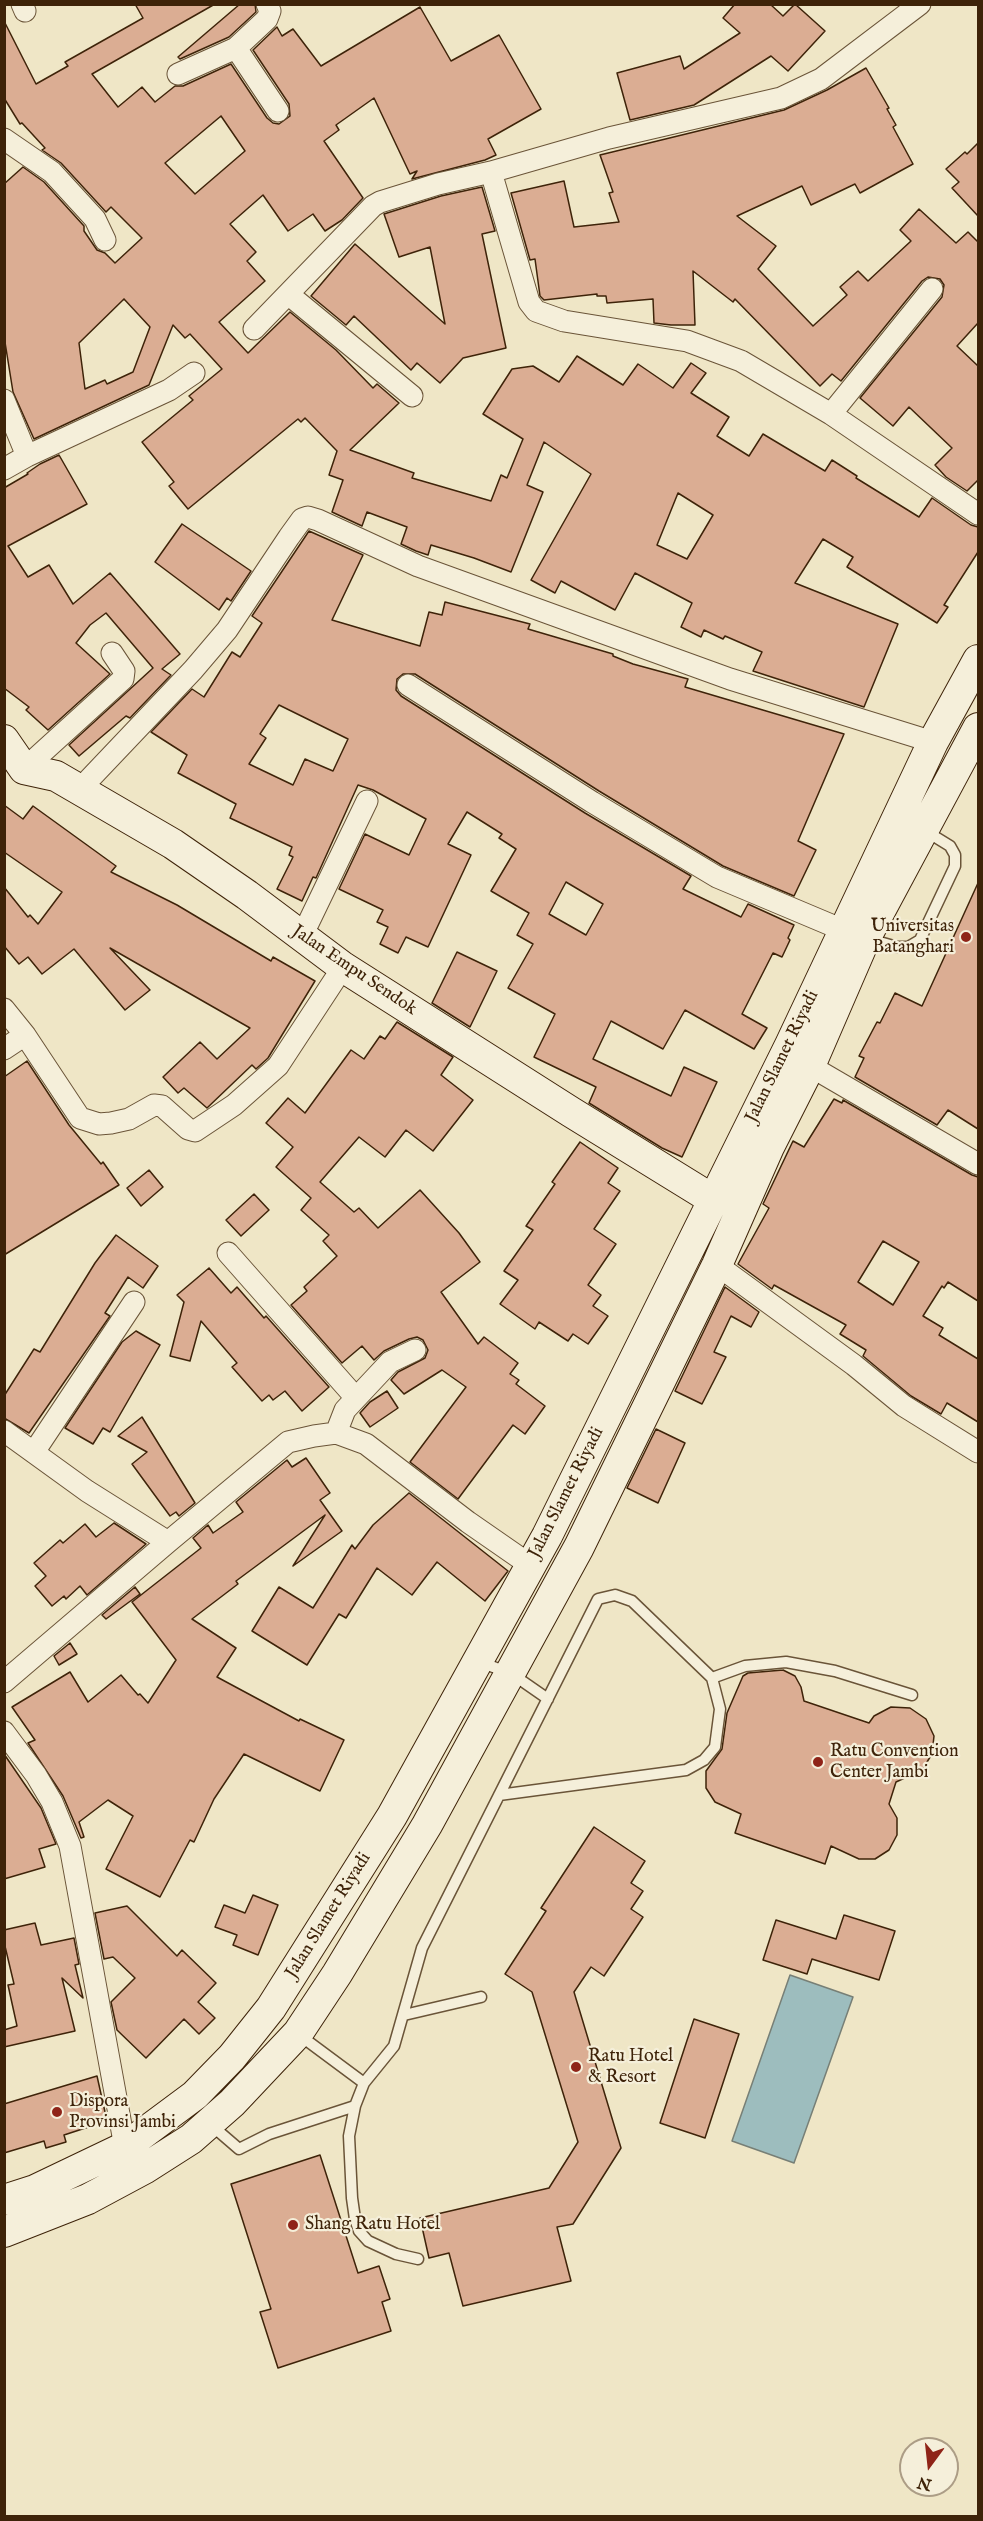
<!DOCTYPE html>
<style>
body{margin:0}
#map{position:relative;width:983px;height:2521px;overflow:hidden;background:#efe6c6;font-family:"IM FELL English",serif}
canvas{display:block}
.frame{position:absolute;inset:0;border:6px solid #3e2309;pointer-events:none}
.north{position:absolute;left:899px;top:2437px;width:60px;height:60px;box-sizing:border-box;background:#f5efda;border:2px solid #ac9d86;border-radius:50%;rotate:195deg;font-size:16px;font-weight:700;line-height:24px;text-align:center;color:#3e2309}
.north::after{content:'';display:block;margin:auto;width:21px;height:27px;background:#8f2418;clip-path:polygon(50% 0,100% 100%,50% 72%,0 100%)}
</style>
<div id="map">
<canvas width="983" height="2521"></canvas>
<div class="frame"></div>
<div class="north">N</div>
</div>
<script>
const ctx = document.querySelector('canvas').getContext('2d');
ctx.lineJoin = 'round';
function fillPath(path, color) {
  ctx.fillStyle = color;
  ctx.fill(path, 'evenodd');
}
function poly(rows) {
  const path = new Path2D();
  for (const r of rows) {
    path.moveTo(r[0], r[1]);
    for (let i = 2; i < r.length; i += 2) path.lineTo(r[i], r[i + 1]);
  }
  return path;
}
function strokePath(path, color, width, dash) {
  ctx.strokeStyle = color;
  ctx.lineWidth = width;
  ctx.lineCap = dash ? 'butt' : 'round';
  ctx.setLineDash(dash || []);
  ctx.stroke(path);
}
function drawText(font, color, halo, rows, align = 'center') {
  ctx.font = font + ' "IM FELL English",serif';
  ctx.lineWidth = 4.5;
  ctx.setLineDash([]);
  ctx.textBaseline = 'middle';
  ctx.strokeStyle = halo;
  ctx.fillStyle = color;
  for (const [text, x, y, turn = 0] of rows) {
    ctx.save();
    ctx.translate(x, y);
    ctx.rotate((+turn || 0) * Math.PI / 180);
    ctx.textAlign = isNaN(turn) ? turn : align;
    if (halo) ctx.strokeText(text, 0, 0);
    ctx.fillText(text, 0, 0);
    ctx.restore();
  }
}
const water = poly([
 [790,1975,853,1997,794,2163,732,2141,790,1975]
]);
const building = poly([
 [135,4,215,4,92,74,118,107,142,87,155,102,175,86,183,86,231,64,267,118,273,123,279,124,290,116,289,104,253,50,277,27,282,36,293,29,321,66,420,7,451,61,499,35,541,109,488,139,496,155,485,160,412,179,417,171,410,174,374,98,336,125,339,130,324,141,363,198,342,220,325,231,313,214,288,231,263,195,230,224,256,252,247,261,265,281,219,322,248,353,290,312,336,350,373,388,377,384,399,403,350,450,414,473,412,478,491,501,501,475,507,478,523,439,483,414,512,369,533,366,559,382,577,356,623,385,638,364,673,388,691,363,706,373,691,393,729,417,717,436,749,456,763,434,825,471,832,460,857,476,856,478,919,517,932,498,971,525,978,527,978,552,944,605,948,607,937,623,847,567,853,557,823,539,795,583,898,624,864,707,753,671,762,652,725,636,723,639,704,630,701,637,681,627,692,603,635,573,615,610,561,581,555,593,531,580,591,474,544,442,527,485,543,492,511,572,474,558,431,545,428,555,416,551,401,544,407,527,367,512,362,526,332,512,343,480,329,475,337,451,305,418,301,422,298,419,188,509,169,486,174,482,142,442,193,400,189,396,222,369,190,334,185,338,173,325,149,385,34,439,13,392,4,336,4,184,23,167,44,182,84,226,84,231,97,250,105,253,115,263,142,238,111,207,106,212,61,163,42,150,45,148,22,123,20,124,4,98,4,21,36,84,68,66,65,62,143,18,135,4],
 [221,116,245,151,195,194,165,163,221,116],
 [124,299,150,327,133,372,107,384,105,380,85,389,79,343,124,299],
 [678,493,713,515,687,559,657,545,678,493],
 [240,4,255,4,256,12,229,37,180,59,178,57,240,4],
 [735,4,770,4,783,16,795,4,825,31,788,71,771,56,694,105,630,120,617,73,680,56,684,69,740,33,723,18,735,4],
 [866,68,889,108,887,109,896,125,893,127,913,164,860,193,855,184,811,205,802,186,737,216,776,246,758,269,813,326,847,295,840,287,858,271,868,281,911,241,900,230,919,209,956,243,968,232,978,242,978,323,957,346,978,366,978,480,967,491,946,477,935,465,952,448,909,407,893,426,860,398,942,297,944,285,940,279,928,277,922,281,841,381,832,374,820,386,735,299,733,302,693,271,695,325,671,325,654,323,653,299,607,303,606,296,597,296,597,294,544,300,540,296,535,259,530,260,511,193,564,181,574,227,619,222,609,193,613,192,600,155,784,110,827,90,866,68],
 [978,143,978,216,952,188,959,182,946,169,965,152,967,154,978,143],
 [482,187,495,231,482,234,506,348,463,358,440,383,417,363,411,370,354,316,346,325,311,296,355,244,445,324,430,247,399,257,384,214,441,196,482,187],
 [59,455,87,504,8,546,28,577,49,565,73,604,110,573,180,654,162,669,171,675,130,718,126,716,79,756,69,745,153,668,106,613,90,625,76,643,110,674,48,730,26,710,29,707,4,688,4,488,28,474,27,473,40,464,59,455],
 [182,524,251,571,231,601,227,598,219,610,155,562,182,524],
 [309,531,363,555,332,620,420,646,429,612,442,615,445,602,530,624,528,629,613,654,613,656,633,664,688,679,685,687,844,734,798,841,816,850,794,896,723,866,599,791,415,674,403,674,397,679,396,690,401,696,585,813,691,876,683,889,741,917,748,904,794,925,788,938,790,940,782,957,773,953,742,1014,767,1028,754,1049,685,1010,663,1049,611,1021,593,1059,671,1096,684,1067,717,1082,682,1157,662,1148,589,1103,596,1087,534,1057,555,1014,508,988,533,944,517,935,529,913,491,891,516,849,499,838,502,834,467,812,448,844,471,855,428,947,406,937,398,953,380,944,388,927,377,922,383,910,339,889,365,834,409,855,426,819,373,790,358,785,316,878,313,877,302,901,277,889,293,857,289,855,292,847,230,818,236,804,178,773,187,755,151,732,192,689,204,697,232,652,240,657,262,623,252,616,309,531],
 [279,705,348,739,333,771,305,759,293,785,249,764,266,738,260,734,279,705],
 [566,882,603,904,586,935,549,914,566,882],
 [4,805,23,819,33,806,116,866,111,872,177,905,271,961,273,957,315,981,268,1058,256,1069,252,1065,207,1108,184,1088,178,1093,163,1077,200,1042,217,1059,250,1028,110,948,150,990,125,1010,74,949,42,974,28,957,19,964,4,946,4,887,28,917,30,915,38,924,62,892,4,852,4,805],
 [978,883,978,1129,948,1110,937,1125,855,1077,864,1058,859,1056,877,1022,880,1023,895,993,922,1006,978,883],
 [457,952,497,971,470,1027,432,1003,457,952],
 [397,1022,453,1057,441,1075,473,1100,433,1151,406,1130,385,1157,359,1137,320,1182,354,1212,359,1208,378,1228,420,1190,459,1233,480,1262,441,1292,478,1344,484,1337,518,1363,510,1374,519,1380,516,1384,545,1406,525,1434,513,1425,458,1499,410,1462,466,1387,442,1370,404,1394,391,1380,398,1372,425,1358,428,1350,423,1340,417,1337,409,1339,384,1351,374,1360,362,1346,342,1363,291,1305,307,1291,304,1287,337,1256,323,1241,329,1235,301,1210,311,1198,276,1167,293,1147,266,1123,288,1098,305,1113,351,1050,364,1059,380,1036,385,1039,397,1022],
 [27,1061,69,1125,101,1164,103,1162,119,1185,4,1255,4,1077,27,1061],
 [834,1099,842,1103,843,1100,972,1175,978,1177,978,1301,948,1282,944,1288,942,1286,923,1316,943,1328,939,1335,978,1359,978,1422,947,1403,941,1414,911,1396,863,1356,866,1350,840,1334,846,1325,774,1285,772,1289,738,1264,769,1208,763,1204,793,1141,804,1147,834,1099],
 [883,1241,919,1262,893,1305,858,1282,883,1241],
 [580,1142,618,1168,608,1183,620,1191,594,1229,616,1244,588,1285,601,1295,593,1306,608,1316,588,1344,573,1334,568,1341,539,1322,535,1329,500,1304,518,1280,504,1271,533,1230,526,1226,555,1184,552,1182,580,1142],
 [149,1170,163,1187,141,1206,127,1188,149,1170],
 [254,1194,269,1210,241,1236,226,1220,254,1194],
 [116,1235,158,1266,143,1288,128,1277,105,1313,110,1316,29,1433,4,1418,4,1396,34,1349,40,1352,95,1263,116,1235],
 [209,1268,231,1293,237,1287,264,1318,266,1316,329,1387,302,1411,285,1391,273,1400,269,1395,262,1401,232,1367,237,1363,201,1321,190,1361,170,1356,184,1302,177,1295,209,1268],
 [725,1287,759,1312,751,1327,731,1316,714,1352,726,1357,702,1404,675,1391,725,1287],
 [136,1331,160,1345,110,1432,103,1428,93,1444,65,1428,122,1342,136,1331],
 [387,1391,398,1408,370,1427,360,1413,370,1402,387,1391],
 [142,1417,195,1503,179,1516,176,1512,170,1516,132,1464,147,1452,118,1436,142,1417],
 [656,1429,685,1443,658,1503,627,1488,656,1429],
 [306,1458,330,1493,320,1500,342,1531,293,1566,325,1515,236,1581,238,1584,192,1619,236,1648,217,1677,299,1721,300,1719,344,1740,320,1791,244,1754,214,1799,194,1842,190,1840,160,1897,106,1869,133,1816,108,1800,79,1822,84,1837,81,1838,63,1796,28,1743,35,1740,12,1707,70,1672,88,1702,121,1675,138,1695,140,1694,148,1703,176,1660,132,1602,201,1548,193,1538,208,1525,213,1533,243,1512,236,1502,287,1460,292,1467,306,1458],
 [409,1493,508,1571,485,1601,437,1562,412,1595,377,1568,346,1618,339,1614,307,1665,252,1631,279,1587,313,1608,352,1545,355,1549,373,1525,409,1493],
 [114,1523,146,1544,87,1595,80,1586,66,1599,64,1596,52,1606,35,1586,46,1576,34,1563,60,1540,63,1543,85,1524,96,1537,114,1523],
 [135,1587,140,1594,106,1619,102,1615,135,1587],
 [70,1643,77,1654,59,1665,54,1656,70,1643],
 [783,1670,795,1676,801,1687,804,1701,869,1723,874,1716,891,1707,910,1708,926,1719,934,1736,932,1754,922,1770,896,1782,889,1804,897,1818,897,1835,889,1850,875,1859,859,1859,831,1846,825,1864,735,1833,741,1814,715,1802,706,1788,706,1771,722,1749,727,1713,743,1676,748,1673,783,1670],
 [4,1754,41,1808,56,1844,39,1849,45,1867,4,1879,4,1754],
 [594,1827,645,1861,631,1883,643,1891,631,1909,643,1917,604,1976,591,1967,574,1992,621,2148,573,2224,557,2227,571,2281,463,2306,449,2253,429,2258,420,2218,549,2188,578,2142,532,1992,505,1974,546,1911,541,1908,594,1827],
 [253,1895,278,1905,258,1955,233,1945,237,1935,215,1927,224,1905,245,1913,253,1895],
 [127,1906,177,1956,182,1950,216,1983,198,2002,215,2018,199,2034,184,2019,146,2058,117,2030,111,2002,135,1978,113,1957,104,1959,95,1913,127,1906],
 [844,1915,895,1931,879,1980,812,1959,807,1974,763,1960,776,1920,836,1939,844,1915],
 [35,1923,41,1945,74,1938,79,1964,75,1965,83,1998,62,1978,75,2031,4,2047,4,2030,17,2026,8,1985,14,1984,4,1942,4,1930,35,1923],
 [694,2019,739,2034,705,2138,660,2123,694,2019],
 [97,2076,107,2121,64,2135,66,2142,46,2148,44,2141,4,2153,4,2104,97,2076],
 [320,2155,358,2273,379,2266,390,2299,382,2302,391,2331,278,2368,260,2312,271,2309,231,2184,320,2155]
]);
const lane = poly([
 [869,939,897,947,908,947,920,940,955,866,955,855,950,846,924,830],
 [480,1662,512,1674,548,1699],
 [712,1678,745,1666,786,1662,835,1671,912,1695],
 [404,2015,481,1997],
 [298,2034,364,2083,355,2106,349,2136,352,2198,355,2219,359,2231,368,2241,396,2254,418,2259],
 [364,2083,394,2046,422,1948,598,1599,615,1595,632,1601,712,1678,720,1709,715,1747,704,1760,686,1770,499,1795],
 [210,2124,239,2149,269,2134,355,2106]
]);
const street = poly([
 [22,4,25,11],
 [236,48,278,111],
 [178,74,236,48,267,19,270,11,267,4],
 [4,139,52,172,95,219,105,240],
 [491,172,609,138,781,98,821,79,920,4],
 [288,294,412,396],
 [254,329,373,206,380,202,438,184,491,172,529,302,536,311,564,321,687,341,741,361,831,414,978,514],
 [4,400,27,456],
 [831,414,932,289],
 [4,469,27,456,169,390,194,373],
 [408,685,592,802,717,877,843,930],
 [24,769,123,679,124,671,112,653],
 [80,789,193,670,227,630,289,537,302,519,308,517,318,520,418,566,730,679,933,742],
 [302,936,367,801],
 [4,1009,25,1035,80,1118,99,1124,111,1123,129,1119,154,1105,162,1106,188,1129,195,1131,234,1105,278,1066,343,967],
 [4,1049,25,1035],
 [810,1066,978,1164],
 [228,1253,356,1398],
 [717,1265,854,1365,904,1406,978,1452],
 [4,1431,87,1491,168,1542],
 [336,1433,345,1410,390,1362,415,1350],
 [34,1452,134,1302],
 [4,1682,168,1542,288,1442,314,1436,336,1433,366,1444,468,1522,530,1565],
 [4,1732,36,1775,52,1802,70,1846,125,2147]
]);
const secondary = poly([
 [4,740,24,769,56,776,173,844,247,895,343,967,571,1112,712,1199],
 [4,2200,35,2190,125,2147,195,2095,232,2057,271,2008,392,1816,547,1536,790,1045,933,742,978,660],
 [4,2232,88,2199,144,2169,191,2139,232,2103,298,2033,337,1974,427,1825,579,1547,717,1265,769,1147,810,1066,865,939,978,728]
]);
const markers = [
 [966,937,6,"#8f2418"],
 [818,1762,6,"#8f2418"],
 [576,2067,6,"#8f2418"],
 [57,2112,6,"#8f2418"],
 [293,2225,6,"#8f2418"]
];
const poiNames = [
 ["Universitas",954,927,"right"],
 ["Batanghari",954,948,"right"],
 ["Ratu Convention",830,1752],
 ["Center Jambi",830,1773],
 ["Ratu Hotel",588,2057],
 ["& Resort",588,2078],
 ["Dispora",69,2102],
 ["Provinsi Jambi",69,2123],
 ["Shang Ratu Hotel",305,2225]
];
const streetNames = [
 ["Jalan Empu Sendok",354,971,34],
 ["Jalan Slamet Riyadi",783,1057,-64],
 ["Jalan Slamet Riyadi",567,1493,-63],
 ["Jalan Slamet Riyadi",329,1916,-58]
];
fillPath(water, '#9dbdbe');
strokePath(water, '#777f76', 1.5);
fillPath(building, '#dbad93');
strokePath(building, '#3e2309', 1.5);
strokePath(lane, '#6a5438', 13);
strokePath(street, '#6a5438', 23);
strokePath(secondary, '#3e2309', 32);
strokePath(lane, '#f5efda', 10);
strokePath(street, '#f5efda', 21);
strokePath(secondary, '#f5efda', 30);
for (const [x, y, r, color] of markers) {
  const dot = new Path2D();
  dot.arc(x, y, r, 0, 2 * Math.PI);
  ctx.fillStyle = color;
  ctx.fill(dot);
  strokePath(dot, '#f5efda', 2);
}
drawText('18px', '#3e2309', '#f5efda', poiNames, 'left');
drawText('18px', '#3e2309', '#f5efda', streetNames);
</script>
